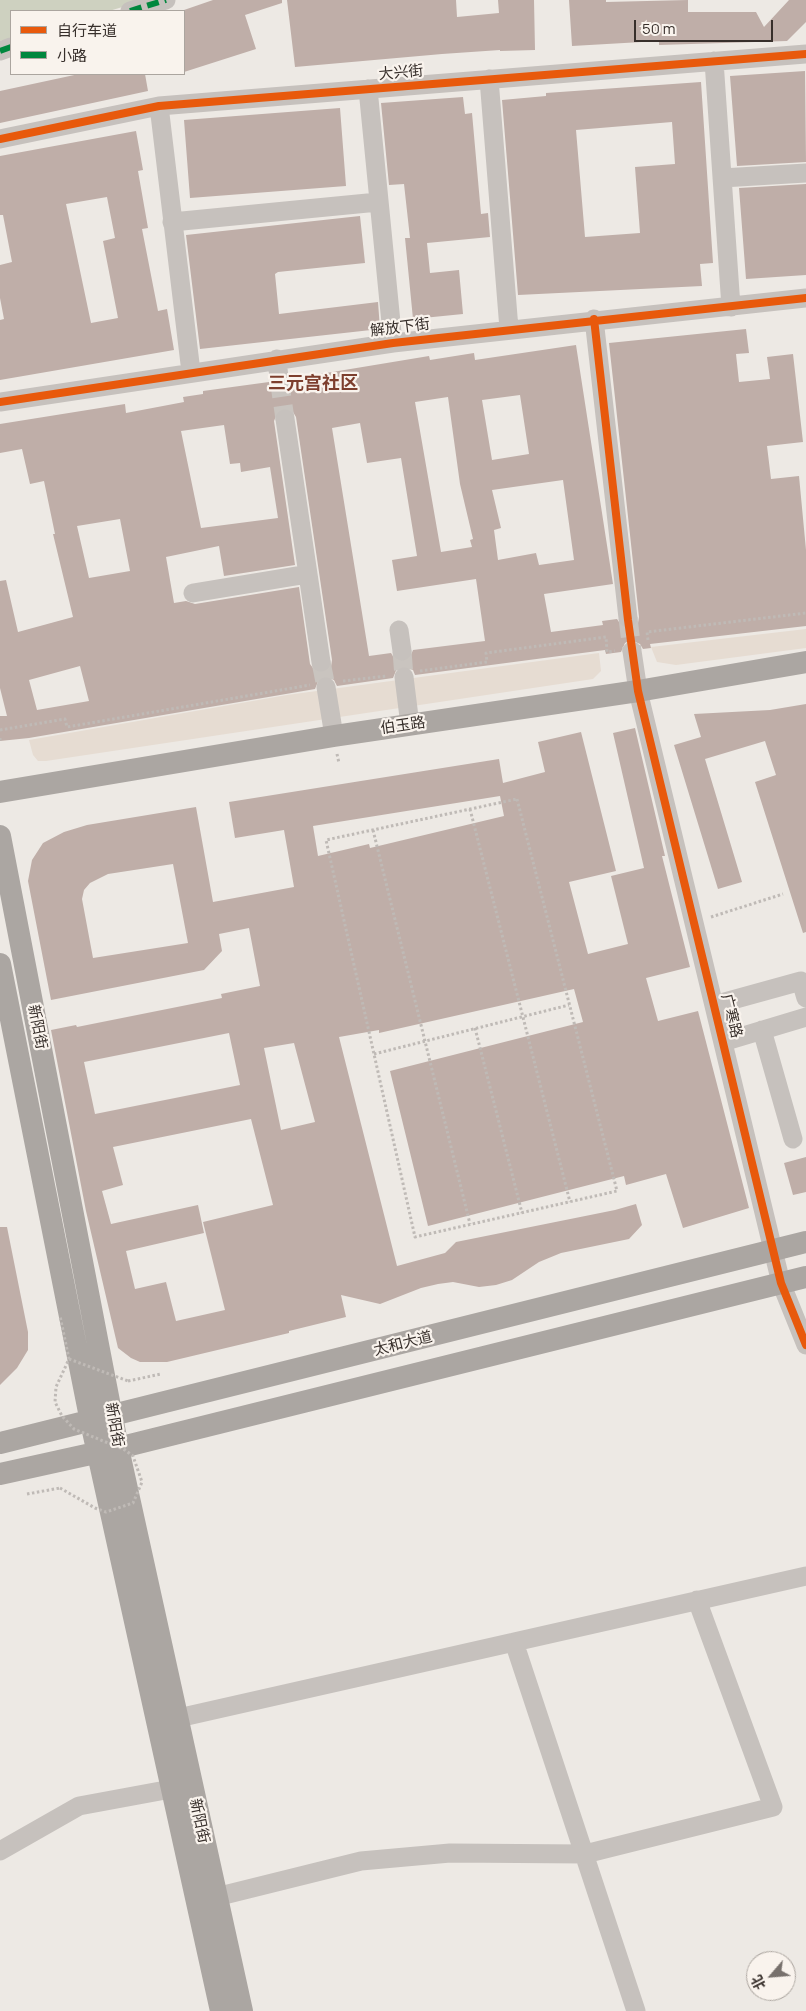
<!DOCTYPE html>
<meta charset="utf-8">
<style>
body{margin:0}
#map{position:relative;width:806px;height:2011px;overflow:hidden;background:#ede9e4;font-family:Manrope,"Noto Sans SC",sans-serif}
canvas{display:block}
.legend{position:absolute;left:10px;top:10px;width:175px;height:65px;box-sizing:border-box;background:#f9f3ed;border:1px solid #aba59f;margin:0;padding:6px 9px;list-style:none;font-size:15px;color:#372f2b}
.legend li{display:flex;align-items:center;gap:10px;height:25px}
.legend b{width:25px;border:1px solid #aba59f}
.north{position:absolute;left:746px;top:1951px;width:50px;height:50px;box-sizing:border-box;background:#f9f3ed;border:1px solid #aba59f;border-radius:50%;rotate:243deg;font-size:14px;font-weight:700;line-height:20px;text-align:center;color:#372f2b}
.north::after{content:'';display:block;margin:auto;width:18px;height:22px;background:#77706c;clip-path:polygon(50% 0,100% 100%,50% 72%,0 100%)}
.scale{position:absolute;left:634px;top:20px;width:139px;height:22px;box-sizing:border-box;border:2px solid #372f2b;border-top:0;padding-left:6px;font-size:15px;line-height:18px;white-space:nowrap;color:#372f2b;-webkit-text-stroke:4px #f9f3ed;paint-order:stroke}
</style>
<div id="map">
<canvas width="806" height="2011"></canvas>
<ul class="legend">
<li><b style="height:6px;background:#e8590c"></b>自行车道</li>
<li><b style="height:6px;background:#00873e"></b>小路</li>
</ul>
<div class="north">北</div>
<div class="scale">50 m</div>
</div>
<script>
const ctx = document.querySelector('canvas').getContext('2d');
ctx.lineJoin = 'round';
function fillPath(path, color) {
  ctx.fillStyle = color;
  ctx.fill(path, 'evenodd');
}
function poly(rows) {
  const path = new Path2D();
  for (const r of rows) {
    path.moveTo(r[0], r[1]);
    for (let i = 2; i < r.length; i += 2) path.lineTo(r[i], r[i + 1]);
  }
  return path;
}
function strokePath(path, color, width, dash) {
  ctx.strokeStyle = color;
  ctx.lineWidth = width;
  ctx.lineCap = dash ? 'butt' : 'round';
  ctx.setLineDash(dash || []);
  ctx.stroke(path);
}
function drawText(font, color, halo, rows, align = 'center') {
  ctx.font = font + ' Manrope,"Noto Sans SC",sans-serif';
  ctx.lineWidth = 4.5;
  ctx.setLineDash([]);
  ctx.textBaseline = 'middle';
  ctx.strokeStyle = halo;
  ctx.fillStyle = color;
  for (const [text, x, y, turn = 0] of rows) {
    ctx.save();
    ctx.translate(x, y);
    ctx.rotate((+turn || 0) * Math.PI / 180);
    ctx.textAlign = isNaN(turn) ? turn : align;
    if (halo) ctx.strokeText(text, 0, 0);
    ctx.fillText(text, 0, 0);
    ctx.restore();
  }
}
const green = poly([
 [0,0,146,0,109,11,11,11,11,39,0,41]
]);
const plaza = poly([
 [806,629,806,648,676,665,657,662,651,647],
 [599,653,601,671,593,679,46,761,38,761,33,755,29,740,287,695]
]);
const building = poly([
 [213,0,282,0,282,3,245,15,256,49,184,72,184,10],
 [287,0,456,0,457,17,499,13,498,0,534,0,535,50,500,51,500,50,442,54,295,67],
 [569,0,606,0,606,2,688,0,688,12,756,12,764,27,789,0,806,0,806,22,787,41,659,45,659,41,572,46],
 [805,71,806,162,737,166,730,76],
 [79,74,145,74,148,91,0,123,0,91],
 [701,82,713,263,700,264,702,286,518,295,502,100,546,96,546,93],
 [672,122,675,164,635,167,640,233,585,237,576,130],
 [463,97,465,114,472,113,481,214,488,213,490,237,427,243,430,273,459,270,463,314,413,319,405,238,410,238,404,184,389,185,381,103],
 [340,108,346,186,190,198,184,120],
 [136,131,143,170,138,171,148,228,142,229,158,311,167,309,174,350,0,380,0,320,4,319,0,298,0,265,12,262,3,215,0,215,0,156],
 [107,197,115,238,103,241,118,318,91,323,66,204],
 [806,184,806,275,746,279,739,188],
 [360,216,365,263,278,272,275,274,279,314,378,302,380,329,200,349,186,235],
 [746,329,749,353,736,354,739,382,770,379,767,357,793,354,803,442,767,446,771,479,799,476,806,550,806,626,650,644,651,648,643,649,640,644,631,640,625,643,621,652,606,654,605,650,415,675,413,670,403,666,397,668,393,678,337,686,334,680,325,676,319,679,315,689,29,738,0,741,0,716,7,716,0,688,0,581,6,580,18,632,73,617,53,534,55,534,44,481,30,484,22,449,0,453,0,424,125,404,126,413,184,402,183,397,203,394,203,391,269,382,274,388,281,389,286,387,290,379,429,356,430,360,474,353,475,360,576,345,613,584,544,594,551,632,603,625,602,621,617,619,623,628,630,629,638,623,639,617,609,343],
 [520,395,529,454,492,460,482,400],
 [448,397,460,484,473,539,470,540,472,547,441,552,415,402],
 [284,408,293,412,296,417,332,660,331,667,323,673,316,672,310,664,299,587,195,604,186,601,174,603,166,557,219,546,224,576,295,565,274,421,278,411],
 [360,423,367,463,401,458,417,556,392,560,397,591,476,579,485,641,413,650,409,660,403,662,394,658,391,653,369,656,332,428],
 [224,425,230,464,240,463,241,472,270,467,278,518,201,528,181,431],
 [563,480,574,560,539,565,536,553,498,560,494,530,501,528,492,490],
 [120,519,130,571,89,578,77,526],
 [80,666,89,701,37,710,29,680],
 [806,704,806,932,803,933,755,782,776,775,765,741,705,759,742,882,718,889,674,745,701,737,694,714,770,710],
 [635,728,665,856,662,856,690,967,646,978,658,1021,698,1011,749,1208,683,1228,666,1174,626,1185,624,1176,428,1226,390,1071,583,1022,574,989,379,1033,379,1030,339,1037,397,1266,445,1253,456,1242,615,1210,636,1204,642,1225,629,1239,561,1253,539,1262,512,1280,496,1285,479,1287,453,1282,438,1284,421,1288,380,1304,341,1295,346,1317,289,1331,289,1333,167,1362,140,1362,131,1358,118,1348,86,1211,51,1030,76,1025,77,1027,222,998,221,994,260,986,249,928,219,934,222,951,204,970,51,1000,28,881,32,860,43,843,64,832,87,825,196,807,213,902,294,887,284,830,235,838,229,802,499,759,503,783,545,772,538,742,581,732,616,871,569,882,588,954,628,944,611,876,644,868,613,733],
 [500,796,504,816,370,848,369,844,318,856,313,826],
 [173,864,188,943,93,958,82,899,84,890,90,883,108,874],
 [229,1033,240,1085,95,1114,84,1062],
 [294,1043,315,1122,281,1130,264,1048],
 [251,1119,273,1205,203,1222,225,1310,176,1321,166,1282,135,1289,126,1251,204,1233,198,1205,111,1224,102,1191,123,1185,113,1147],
 [806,1157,806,1192,793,1195,784,1163],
 [0,1227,7,1227,28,1332,28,1350,17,1368,0,1385]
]);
const minorTunnel = poly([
 [279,378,285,419],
 [628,618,632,651],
 [402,651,404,677],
 [321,662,326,687]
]);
const path = poly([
 [648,640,647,632,806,613],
 [420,671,487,662,486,653,606,637,607,652,615,651],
 [343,681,387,676],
 [0,730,65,719,67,727,310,685],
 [0,738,0,743],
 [337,754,339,763],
 [517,799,617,1191,415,1237,326,840,517,799],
 [470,809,570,1202],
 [373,830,470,1224],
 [711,917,783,894],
 [475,1028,522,1213],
 [374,1054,569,1005],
 [128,1381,161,1374],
 [27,1494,60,1488]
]);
const minor = poly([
 [130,11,166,0],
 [0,51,11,47],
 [714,61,731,307],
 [489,79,509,329],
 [368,89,393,343],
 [159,106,191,372],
 [0,139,159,106,806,54],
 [722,178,806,173],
 [172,222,378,202],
 [594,319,628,618],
 [277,359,279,378],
 [0,402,393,343,806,298],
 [285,419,321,662],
 [193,593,308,574],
 [399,630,402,651],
 [632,651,638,691,781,1283,806,1345],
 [404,677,410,725],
 [326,687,334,736],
 [714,1005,801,981,806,998],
 [762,1030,793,1139],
 [723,1042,806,1017],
 [514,1642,636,2011],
 [165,1721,806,1576],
 [0,1851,79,1806,171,1789],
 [216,1897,361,1861,450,1853,585,1854,773,1807,697,1600]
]);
const major = poly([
 [0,792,334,736,638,691,806,662],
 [0,836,118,1448,242,2011],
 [0,964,91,1422,221,2011],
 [0,1443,806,1242],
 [0,1474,118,1448,806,1277]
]);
const pathBridge = poly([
 [69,1359,128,1381],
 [60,1488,95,1508,106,1512,133,1503,142,1482,133,1456,125,1450,74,1429,62,1416,55,1402,56,1387,69,1359,60,1316]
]);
const quiet = poly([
 [130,11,166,0],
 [0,51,11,47]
]);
const cycleway = poly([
 [0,139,159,106,806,54],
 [594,319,628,620,638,691,781,1283,806,1345],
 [0,402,393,343,806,298]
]);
const streetNames = [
 ["大兴街",401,73,-5],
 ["解放下街",400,328,-7],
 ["伯玉路",403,726,-8],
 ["广寒路",731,1016,76],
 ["新阳街",37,1027,79],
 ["太和大道",403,1344,-14],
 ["新阳街",114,1425,80],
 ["新阳街",199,1821,78]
];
const quarterNames = [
 ["三元宫社区",313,384]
];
fillPath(green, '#ced1c0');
fillPath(plaza, '#e6dcd2');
fillPath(building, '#bfaea8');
strokePath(minorTunnel, '#c9c4bf', 19, [19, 9]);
strokePath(path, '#bfbab6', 3, [2.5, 2.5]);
strokePath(minor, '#c6c1bd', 19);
strokePath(major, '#aba6a2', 22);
strokePath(pathBridge, '#bfbab6', 3, [2.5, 2.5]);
strokePath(quiet, '#00873e', 6, [12, 6]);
strokePath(cycleway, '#e8590c', 8);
drawText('15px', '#372f2b', '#f9f3ed', streetNames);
drawText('bold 18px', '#7d3e2d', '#f9f3ed', quarterNames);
</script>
